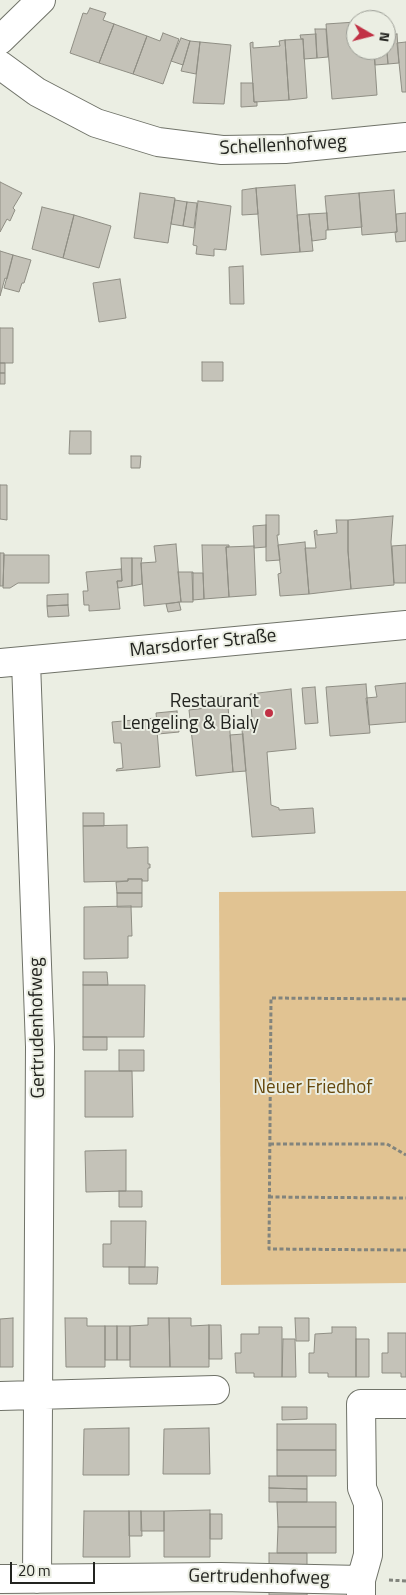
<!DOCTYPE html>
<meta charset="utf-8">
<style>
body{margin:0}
#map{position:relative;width:406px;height:1595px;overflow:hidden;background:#ebeee3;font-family:"Titillium Web",sans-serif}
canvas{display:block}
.north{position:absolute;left:346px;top:10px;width:50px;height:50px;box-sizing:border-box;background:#ebeee3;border:1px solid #9b9d95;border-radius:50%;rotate:98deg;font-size:14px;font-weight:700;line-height:20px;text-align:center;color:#232420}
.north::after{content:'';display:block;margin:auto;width:18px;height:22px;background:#c13145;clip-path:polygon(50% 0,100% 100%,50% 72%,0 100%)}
.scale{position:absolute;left:10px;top:1562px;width:85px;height:22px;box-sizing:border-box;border:2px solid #232420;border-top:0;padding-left:6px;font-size:15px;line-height:18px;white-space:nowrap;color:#232420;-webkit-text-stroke:4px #ebeee3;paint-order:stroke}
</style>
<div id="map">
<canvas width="406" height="1595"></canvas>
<div class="north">N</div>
<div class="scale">20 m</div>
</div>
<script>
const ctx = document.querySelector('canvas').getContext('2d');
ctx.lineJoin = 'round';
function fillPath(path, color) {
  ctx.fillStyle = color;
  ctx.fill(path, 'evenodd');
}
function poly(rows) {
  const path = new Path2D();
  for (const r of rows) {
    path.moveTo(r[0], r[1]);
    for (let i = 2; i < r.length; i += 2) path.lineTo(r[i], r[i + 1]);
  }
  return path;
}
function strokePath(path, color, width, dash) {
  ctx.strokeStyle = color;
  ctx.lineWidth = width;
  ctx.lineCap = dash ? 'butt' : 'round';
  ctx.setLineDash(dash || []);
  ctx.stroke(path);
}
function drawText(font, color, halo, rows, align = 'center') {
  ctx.font = font + ' "Titillium Web",sans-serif';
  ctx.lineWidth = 4;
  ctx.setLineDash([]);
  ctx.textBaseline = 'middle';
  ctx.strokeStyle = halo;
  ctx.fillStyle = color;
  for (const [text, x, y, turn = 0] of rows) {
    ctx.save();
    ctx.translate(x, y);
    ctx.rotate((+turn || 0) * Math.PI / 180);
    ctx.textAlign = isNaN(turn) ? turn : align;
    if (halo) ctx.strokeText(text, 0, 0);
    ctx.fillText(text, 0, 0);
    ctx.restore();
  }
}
const green = poly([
 [406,891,406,1283,221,1285,219,892]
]);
const building = poly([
 [90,8,106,13,103,20,114,24,99,63,70,53,83,13,87,14,90,8],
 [356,22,356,50,374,50,377,95,332,99,326,24,356,22],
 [114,24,147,36,133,74,99,63,114,24],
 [315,29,326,29,328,57,317,58,315,29],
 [163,33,179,39,163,84,133,74,147,36,160,41,163,33],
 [316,34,317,58,304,59,303,39,301,39,300,35,316,34],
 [397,34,399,63,388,64,386,35,397,34],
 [181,38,190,41,183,65,171,61,181,38],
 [303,39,307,98,289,100,285,40,303,39],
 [285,40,289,100,254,102,250,43,253,42,253,48,280,46,279,41,285,40],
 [190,41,200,42,196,74,181,71,190,41],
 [200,42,231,45,224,104,193,103,200,42],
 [406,42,406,92,402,92,397,43,406,42],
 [386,44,388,64,375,65,374,50,386,50,386,44],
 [241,83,253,83,254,102,257,102,257,106,241,107,241,83],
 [0,182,22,193,13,208,15,210,10,221,7,219,0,232,0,182],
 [295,185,300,252,261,255,256,188,295,185],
 [256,188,258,214,242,215,242,190,256,188],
 [394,190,397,232,362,235,359,193,394,190],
 [140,193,175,198,168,243,134,238,140,193],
 [359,193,362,227,328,230,325,196,359,193],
 [175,200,187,202,183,226,171,224,175,200],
 [198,201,231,206,226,250,214,249,214,256,196,254,197,246,193,245,198,201],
 [187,202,197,203,194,228,183,226,187,202],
 [42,207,74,215,63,258,32,249,42,207],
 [327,213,328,230,326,230,326,239,312,241,309,214,327,213],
 [406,213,406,241,396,242,395,232,397,232,396,214,406,213],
 [309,214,313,251,300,252,297,215,309,214],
 [74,215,111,226,99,268,63,258,74,215],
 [0,251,13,255,7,279,5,278,0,296,0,251],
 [13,255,31,260,24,283,22,283,19,292,4,288,13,255],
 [243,266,244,304,230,304,229,267,243,266],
 [120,279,126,318,99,322,93,283,120,279],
 [0,328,13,328,13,363,0,363,0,328],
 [202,362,223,362,223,381,202,381,202,362],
 [0,363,5,363,5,373,0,373,0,363],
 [0,373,5,373,5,384,0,384,0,373],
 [70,431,91,431,91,454,69,454,70,431],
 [131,456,141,456,140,468,131,468,131,456],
 [0,485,7,485,7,520,0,519,0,485],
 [266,515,279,515,279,535,277,535,280,560,266,561,266,515],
 [393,516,391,542,394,585,351,589,348,551,348,520,393,516],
 [336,520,348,520,348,551,351,589,309,594,305,548,316,548,314,531,317,530,317,535,337,533,336,520],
 [266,525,266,547,254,548,253,526,266,525],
 [305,542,309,594,280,596,278,574,281,573,278,545,305,542],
 [176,544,181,602,144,606,141,563,156,562,154,546,176,544],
 [202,545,229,545,229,547,226,547,229,597,204,599,202,545],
 [406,545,406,583,394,583,392,546,406,545],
 [254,546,256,595,229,597,226,547,254,546],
 [0,553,4,553,4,555,3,586,0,586,0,553],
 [4,555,49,555,49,583,18,583,10,588,3,588,4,555],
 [121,558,132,558,132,586,118,588,117,581,122,581,121,558],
 [132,558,142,558,141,563,142,584,132,586,132,558],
 [121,569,122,581,117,581,120,609,89,611,89,605,84,605,83,591,88,591,86,572,121,569],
 [178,572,193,572,193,602,181,602,178,572],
 [192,573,203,573,204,599,193,600,192,573],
 [68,594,68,605,47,606,47,595,68,594],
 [179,602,181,610,168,612,166,604,179,602],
 [68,605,69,616,48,617,47,606,68,605],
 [406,683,406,722,369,725,366,698,377,697,375,686,406,683],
 [366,684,370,733,330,736,326,687,366,684],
 [315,687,318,723,305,724,302,688,315,687],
 [291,689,296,749,267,752,271,805,279,808,279,810,313,808,315,833,252,837,242,730,253,729,250,694,291,689],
 [224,696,225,706,228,706,233,772,196,776,189,710,206,708,205,698,224,696],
 [177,711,179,732,158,734,156,713,177,711],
 [156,718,160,767,116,771,117,769,123,768,121,743,114,743,112,722,156,718],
 [243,734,246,771,233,772,230,735,243,734],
 [83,813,104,813,104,826,83,826,83,813],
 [127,825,127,848,148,847,148,864,150,864,150,868,148,868,148,881,142,881,142,879,128,879,128,881,84,882,83,826,127,825],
 [128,879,142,879,142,893,117,893,116,882,128,881,128,879],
 [117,893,142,893,142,907,117,907,117,893],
 [131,906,132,936,128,936,128,958,84,959,84,907,131,906],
 [83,972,107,972,108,985,83,985,83,972],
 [83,985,145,985,144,1037,83,1037,83,985],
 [83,1037,107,1037,107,1050,83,1050,83,1037],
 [119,1050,144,1050,144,1071,119,1071,119,1050],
 [85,1071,132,1071,133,1117,85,1117,85,1071],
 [126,1150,126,1191,86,1192,85,1151,126,1150],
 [119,1191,142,1191,142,1207,119,1207,119,1191],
 [111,1221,146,1221,145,1267,103,1267,103,1244,111,1244,111,1221],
 [129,1267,158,1267,157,1284,129,1284,129,1267],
 [13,1318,13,1367,0,1367,0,1319,13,1318],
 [65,1318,87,1318,87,1326,105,1326,105,1367,66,1367,65,1318],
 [148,1318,169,1318,170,1367,130,1367,130,1326,148,1325,148,1318],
 [169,1318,191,1318,191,1326,209,1325,209,1367,170,1367,169,1318],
 [295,1318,309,1318,309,1341,296,1341,295,1318],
 [209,1325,221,1325,222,1359,209,1359,209,1325],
 [105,1326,117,1326,117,1360,105,1360,105,1326],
 [117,1326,130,1326,130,1360,117,1360,117,1326],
 [259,1327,282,1327,282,1377,254,1377,254,1373,236,1373,235,1353,241,1353,241,1334,259,1334,259,1327],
 [332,1327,356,1327,356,1377,328,1377,328,1373,309,1373,309,1353,314,1353,315,1334,332,1333,332,1327],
 [388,1333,406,1333,406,1377,401,1377,401,1373,382,1373,382,1353,388,1353,388,1333],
 [283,1339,295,1339,296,1377,282,1377,283,1339],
 [356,1339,369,1339,369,1377,356,1377,356,1339],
 [282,1407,307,1407,307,1419,282,1420,282,1407],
 [277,1424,336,1424,336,1450,277,1450,277,1424],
 [129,1428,129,1475,83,1475,84,1429,129,1428],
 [209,1428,210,1474,163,1474,164,1429,209,1428],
 [277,1450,336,1450,336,1476,277,1476,277,1450],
 [269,1476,307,1476,307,1489,269,1488,269,1476],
 [269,1488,307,1489,307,1502,269,1502,269,1488],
 [277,1502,336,1502,336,1527,278,1527,277,1502],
 [210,1510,210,1557,164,1557,164,1511,210,1510],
 [84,1511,129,1511,130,1557,83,1557,84,1511],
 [129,1511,141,1511,142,1536,129,1536,129,1511],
 [141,1511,164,1511,164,1531,141,1531,141,1511],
 [210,1514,222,1514,222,1539,210,1539,210,1514],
 [278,1527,336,1527,336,1553,277,1553,278,1527],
 [269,1553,307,1553,307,1566,269,1566,269,1553],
 [269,1590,308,1590,307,1595,269,1595,269,1590]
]);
const path = poly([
 [406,999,271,998,269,1249,406,1250],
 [270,1144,387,1144,406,1155],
 [269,1197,406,1198],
 [389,1580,406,1581]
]);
const minor = poly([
 [0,40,41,0],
 [0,65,37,92,96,123,158,142,222,150,285,149,406,137],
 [26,662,40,1047,37,1579],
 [0,663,406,625],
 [0,1396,215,1390],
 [0,1579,221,1577,361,1580],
 [361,1595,361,1580,368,1555,368,1503,362,1488,361,1404,406,1404]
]);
const markers = [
 [269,713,5,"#c13145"]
];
const streetNames = [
 ["Schellenhofweg",283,146,-3],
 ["Marsdorfer Straße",203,644,-6],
 ["Gertrudenhofweg",38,1028,-91],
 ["Gertrudenhofweg",259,1578,1]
];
const poiNames = [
 ["Restaurant",259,702],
 ["Lengeling & Bialy",259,724]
];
const parkNames = [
 ["Neuer Friedhof",313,1088]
];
fillPath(green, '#e1c392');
fillPath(building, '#c4c2b8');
strokePath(building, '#8f8e84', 1);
strokePath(minor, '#707369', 30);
strokePath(path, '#82847d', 3, [4, 2.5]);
strokePath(minor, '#fff', 28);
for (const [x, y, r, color] of markers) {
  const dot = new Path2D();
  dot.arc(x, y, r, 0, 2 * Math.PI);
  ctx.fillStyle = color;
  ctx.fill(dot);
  strokePath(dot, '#ebeee3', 2);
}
drawText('19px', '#232420', '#ebeee3', streetNames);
drawText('19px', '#232420', '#ebeee3', poiNames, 'right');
drawText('19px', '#65480d', '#ebeee3', parkNames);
</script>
